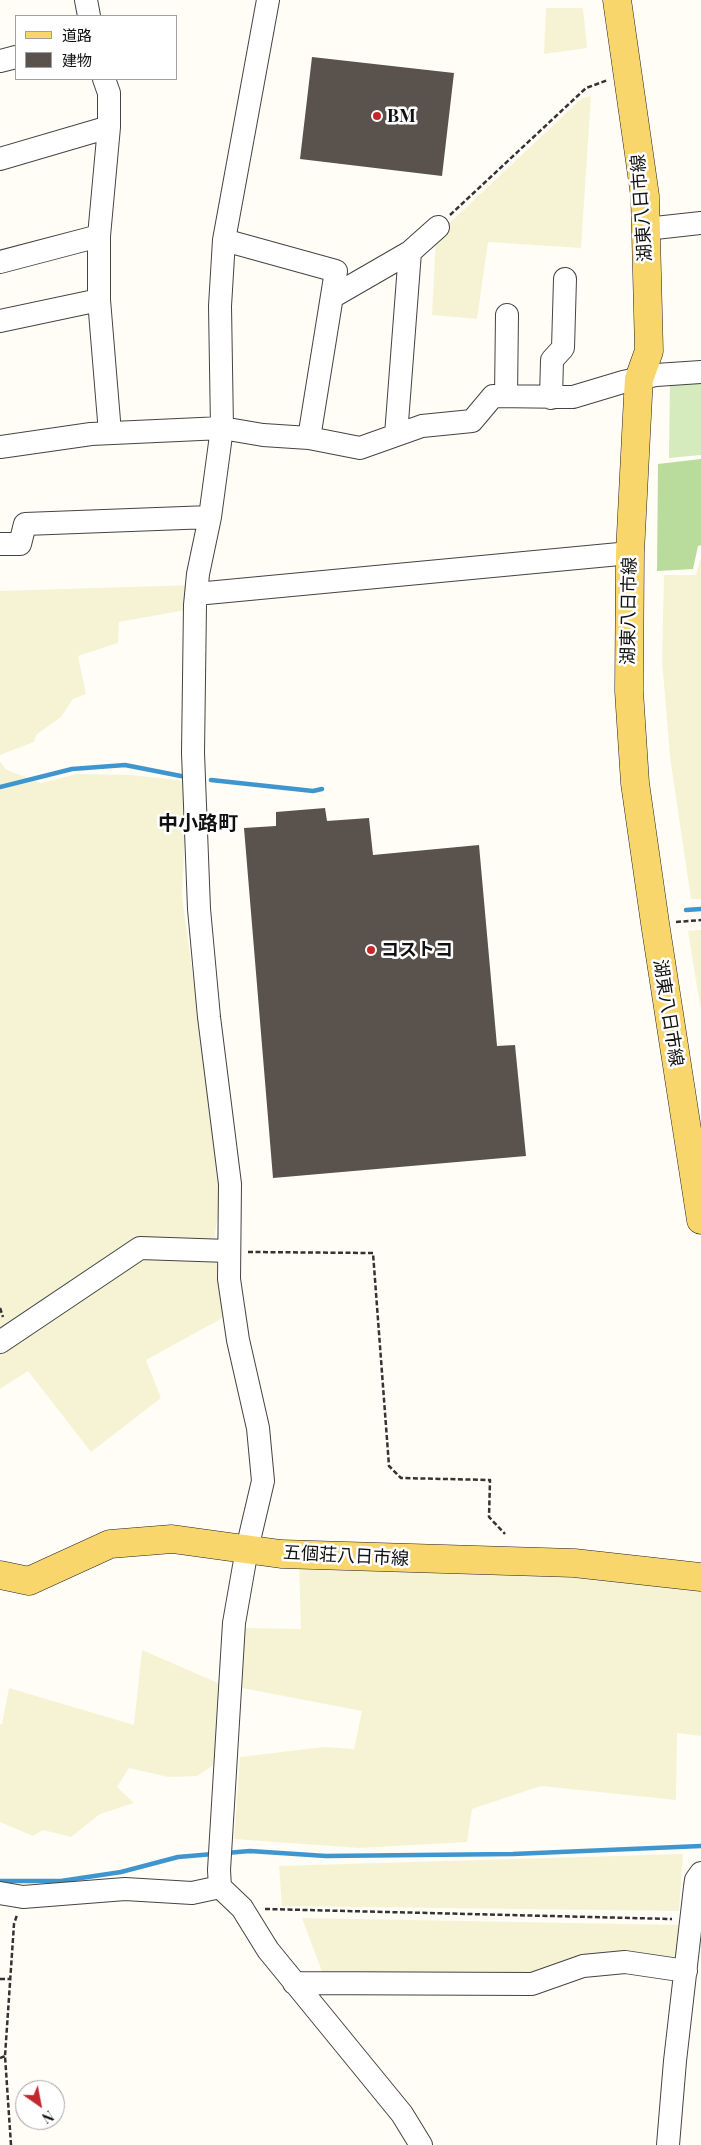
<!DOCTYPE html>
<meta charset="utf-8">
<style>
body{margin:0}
#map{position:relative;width:701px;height:2145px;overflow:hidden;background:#fffdf5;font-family:"Playfair Display","Noto Sans JP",serif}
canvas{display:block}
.legend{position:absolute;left:15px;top:15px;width:162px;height:65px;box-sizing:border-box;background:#fff;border:1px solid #a0a0a0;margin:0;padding:6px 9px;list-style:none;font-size:15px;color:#111}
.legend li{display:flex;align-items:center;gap:10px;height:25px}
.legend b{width:25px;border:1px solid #a0a0a0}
.north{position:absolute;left:15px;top:2080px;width:50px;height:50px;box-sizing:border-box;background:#fff;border:1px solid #a0a0a0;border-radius:50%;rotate:147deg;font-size:14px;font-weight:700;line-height:20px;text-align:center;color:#111}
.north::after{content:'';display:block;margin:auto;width:18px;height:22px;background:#c4262e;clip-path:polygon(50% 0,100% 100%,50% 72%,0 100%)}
</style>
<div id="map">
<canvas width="701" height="2145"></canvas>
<ul class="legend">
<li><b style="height:6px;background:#f9d66b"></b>道路</li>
<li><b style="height:14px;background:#5a524d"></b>建物</li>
</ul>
<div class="north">N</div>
</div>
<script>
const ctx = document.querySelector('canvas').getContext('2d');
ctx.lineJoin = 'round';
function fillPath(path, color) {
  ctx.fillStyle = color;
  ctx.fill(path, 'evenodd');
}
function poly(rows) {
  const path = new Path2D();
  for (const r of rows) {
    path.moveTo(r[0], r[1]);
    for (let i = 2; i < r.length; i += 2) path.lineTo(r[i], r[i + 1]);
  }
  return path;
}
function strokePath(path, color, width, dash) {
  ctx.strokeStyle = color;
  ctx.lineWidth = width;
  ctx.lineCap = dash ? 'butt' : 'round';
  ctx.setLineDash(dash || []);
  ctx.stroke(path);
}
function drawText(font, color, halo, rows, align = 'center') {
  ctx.font = font + ' "Playfair Display","Noto Sans JP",serif';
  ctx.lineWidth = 5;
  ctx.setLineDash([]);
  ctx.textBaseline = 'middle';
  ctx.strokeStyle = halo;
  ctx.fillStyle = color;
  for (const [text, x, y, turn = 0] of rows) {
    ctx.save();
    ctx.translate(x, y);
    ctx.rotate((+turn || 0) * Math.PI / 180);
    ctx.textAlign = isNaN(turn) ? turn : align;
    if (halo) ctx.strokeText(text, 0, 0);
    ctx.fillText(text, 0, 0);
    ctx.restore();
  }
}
const farmland = poly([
 [546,8,583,8,587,48,544,54],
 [591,96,581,248,488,242,477,319,432,315,436,236,582,98],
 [701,558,701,899,691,899,670,757,662,660,664,575,696,575],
 [193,585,191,609,119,622,118,643,78,656,86,694,73,699,61,717,36,735,34,742,0,755,0,591],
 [0,762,7,770,41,783,77,774,131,775,187,781,182,896,222,1190,215,1234,228,1315,146,1360,161,1398,91,1452,28,1371,0,1389],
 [701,930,701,1011,688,931],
 [299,1562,489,1566,701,1587,701,1736,677,1733,676,1800,541,1786,472,1809,467,1842,359,1848,234,1839,240,1757,324,1747,354,1749,362,1711,242,1688,244,1628,301,1629],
 [142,1650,225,1686,218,1762,197,1776,168,1777,129,1768,117,1787,134,1803,100,1814,71,1837,43,1830,33,1836,0,1822,0,1724,2,1724,9,1688,134,1725],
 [683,1854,679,1911,282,1906,279,1866],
 [302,1918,681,1925,678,1959,530,1977,324,1977]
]);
const green = poly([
 [701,376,701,455,669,458,670,378]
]);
const forest = poly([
 [701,459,701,545,698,546,693,569,657,571,658,464]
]);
const stream = poly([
 [211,780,313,791,322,789],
 [0,787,72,769,125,765,186,777],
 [686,910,701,909],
 [226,1853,250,1851,326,1856,513,1854,701,1846],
 [0,1881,61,1881,121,1872,178,1857,213,1854]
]);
const building = poly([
 [312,57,454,73,442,176,300,159],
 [325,808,327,821,369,818,373,855,479,845,497,1046,515,1045,526,1156,273,1178,244,828,276,826,276,812]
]);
const path = poly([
 [450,215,586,88,608,80],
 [676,922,701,920],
 [248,1252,373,1253,389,1466,401,1478,490,1480,489,1517,505,1534],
 [0,1308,3,1317],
 [265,1909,672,1919],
 [0,1979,11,1979],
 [0,2058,5,2056],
 [11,2145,5,2056,14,1924,17,1915]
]);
const minor = poly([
 [86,0,89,16],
 [268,0,224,240,220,306,222,428,210,517,198,574,195,605,193,753,199,909,209,1017,230,1184,229,1279,238,1340,258,1428,263,1481,247,1549,234,1623,219,1870,220,1887,242,1908,268,1950,402,2114,421,2145],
 [0,61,16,57],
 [104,79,109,93,109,127,99,236,99,300,110,433],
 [0,159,109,127],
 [646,229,701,223],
 [224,240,336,271,309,438],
 [0,262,99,236],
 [332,297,410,252,438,227],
 [0,321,99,300],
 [506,396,507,315],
 [551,398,552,360,563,348,565,279],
 [396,435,410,252],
 [0,447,91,434,222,428,263,435,309,438,360,448,422,426,472,421,493,396,573,397,623,382,656,375,701,372],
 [0,544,20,544,25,524,210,517],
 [196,594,630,553],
 [0,1342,140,1248,228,1251],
 [0,1893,23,1897,125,1889,192,1893,220,1887],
 [294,1983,532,1984,583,1966,625,1962,686,1971],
 [668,2145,675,2061,695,1887,696,1880,701,1873]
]);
const major = poly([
 [617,0,645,196,649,351,639,379,638,396,630,553,629,691,635,783,655,923,701,1220],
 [0,1575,29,1581,110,1544,172,1539,281,1554,574,1563,701,1577]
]);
const markers = [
 [377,116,5,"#c4262e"],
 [371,950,5,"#c4262e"]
];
const poiNames = [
 ["BM",387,116],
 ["コストコ",381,950]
];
const streetNames = [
 ["湖東八日市線",642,208,-94],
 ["湖東八日市線",629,611,-89],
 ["湖東八日市線",668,1013,81],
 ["五個荘八日市線",346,1556,3]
];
const quarterNames = [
 ["中小路町",198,824]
];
fillPath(farmland, '#f6f3d4');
fillPath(green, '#d5ebbd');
fillPath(forest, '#b9dc9c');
strokePath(stream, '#3f96cf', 4.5);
fillPath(building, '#5a524d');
strokePath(minor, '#444', 24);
strokePath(major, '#222', 29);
strokePath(path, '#333', 2.5, [5, 2.5]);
strokePath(minor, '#fff', 22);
strokePath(major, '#f9d66b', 28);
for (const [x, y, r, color] of markers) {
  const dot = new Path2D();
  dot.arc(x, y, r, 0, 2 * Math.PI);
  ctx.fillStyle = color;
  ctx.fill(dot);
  strokePath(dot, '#fff', 2);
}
drawText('bold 18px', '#111', '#fff', poiNames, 'left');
drawText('18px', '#111', '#fff', streetNames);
drawText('bold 20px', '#111', '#fff', quarterNames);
</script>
